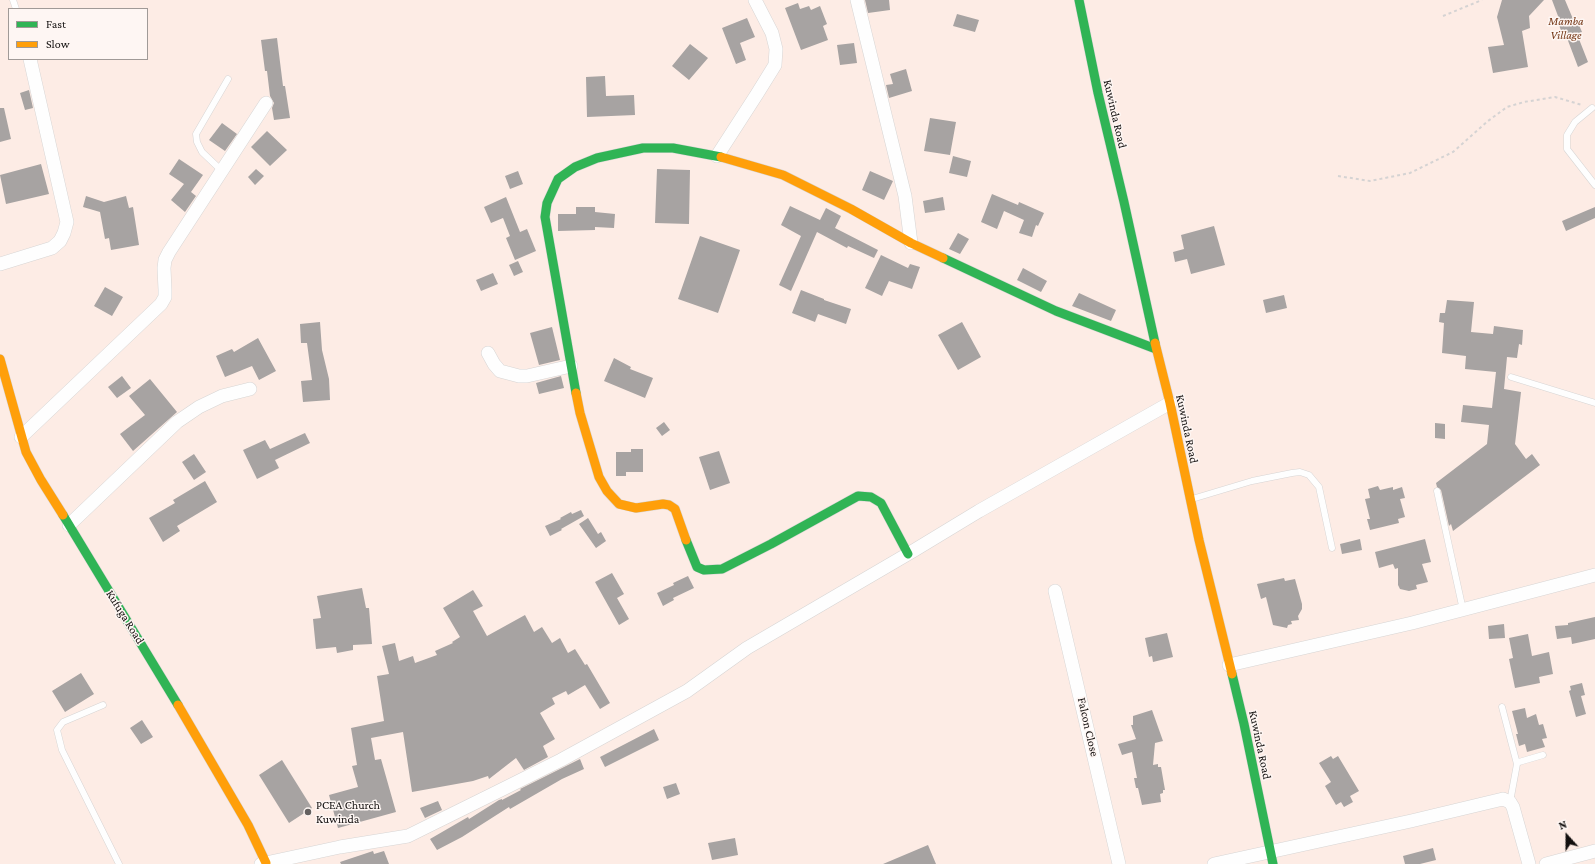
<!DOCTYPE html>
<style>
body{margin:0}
#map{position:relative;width:1595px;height:864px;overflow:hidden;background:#fbf7f6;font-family:"Crimson Pro",serif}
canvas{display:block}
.legend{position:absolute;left:8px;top:8px;width:140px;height:52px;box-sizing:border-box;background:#fef6f3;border:1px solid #a09a97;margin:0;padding:5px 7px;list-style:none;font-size:12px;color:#120f0e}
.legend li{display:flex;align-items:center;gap:8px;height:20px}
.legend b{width:20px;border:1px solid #a09a97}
.north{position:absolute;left:1547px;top:816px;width:40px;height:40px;-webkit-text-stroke:3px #fef6f3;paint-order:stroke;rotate:339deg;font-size:11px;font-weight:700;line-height:16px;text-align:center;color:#120f0e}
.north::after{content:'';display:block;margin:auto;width:14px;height:18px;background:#120f0e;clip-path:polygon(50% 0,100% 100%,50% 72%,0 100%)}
</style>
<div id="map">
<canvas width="1595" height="864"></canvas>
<ul class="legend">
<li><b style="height:5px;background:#30b455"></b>Fast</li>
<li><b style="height:5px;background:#ff9f0a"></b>Slow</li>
</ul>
<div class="north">N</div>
</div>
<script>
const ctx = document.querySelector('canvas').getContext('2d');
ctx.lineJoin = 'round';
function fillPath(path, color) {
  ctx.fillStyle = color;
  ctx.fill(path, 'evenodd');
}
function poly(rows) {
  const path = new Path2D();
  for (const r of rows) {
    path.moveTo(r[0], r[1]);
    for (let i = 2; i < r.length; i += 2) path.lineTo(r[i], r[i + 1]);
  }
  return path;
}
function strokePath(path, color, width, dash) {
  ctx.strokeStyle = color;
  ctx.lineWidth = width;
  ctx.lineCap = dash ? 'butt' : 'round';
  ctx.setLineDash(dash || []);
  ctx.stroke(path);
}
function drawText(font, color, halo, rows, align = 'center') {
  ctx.font = font + ' "Crimson Pro",serif';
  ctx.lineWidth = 3;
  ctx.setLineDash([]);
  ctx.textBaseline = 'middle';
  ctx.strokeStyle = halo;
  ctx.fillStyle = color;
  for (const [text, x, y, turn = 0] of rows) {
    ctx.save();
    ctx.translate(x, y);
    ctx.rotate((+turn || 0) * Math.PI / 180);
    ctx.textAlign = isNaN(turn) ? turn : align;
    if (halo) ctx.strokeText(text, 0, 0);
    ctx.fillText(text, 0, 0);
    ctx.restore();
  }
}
const green = poly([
 [0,0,1595,0,1595,864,0,864],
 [9,9,147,9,147,59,9,59]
]);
const building = poly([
 [865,0,889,0,890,10,868,13],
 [1502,0,1544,0,1529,16,1530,28,1522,31,1528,67,1493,73,1488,47,1504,45,1497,17],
 [1552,0,1565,0,1573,19,1576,18,1582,32,1577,34,1588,62,1578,67,1567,38,1564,39,1559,25,1561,24],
 [798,3,800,9,809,6,811,10,820,6,827,24,823,26,828,40,801,50,785,8],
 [957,14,979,20,975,32,953,26],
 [747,18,755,37,740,43,746,60,736,64,722,28],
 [277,38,283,86,285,86,290,118,274,120,272,108,274,103,270,96,267,71,265,71,261,40],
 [854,43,857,63,840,65,837,45],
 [690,44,708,58,689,80,672,66],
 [906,69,912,91,889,98,886,85,893,84,890,74],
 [605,76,606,96,634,95,635,115,587,117,586,77],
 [29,90,33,108,25,110,20,93],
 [0,108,4,108,11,139,0,142],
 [930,118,956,122,950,155,924,151],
 [222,123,237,134,225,151,209,140],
 [267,131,287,150,270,166,251,147],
 [953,156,971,161,967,177,949,173],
 [179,159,203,175,191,192,196,196,185,212,171,200,184,184,169,174],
 [41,164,49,194,6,204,0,175],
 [256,169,264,176,255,185,248,177],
 [657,169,690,170,689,224,655,223],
 [518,171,523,184,510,189,505,176],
 [870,171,893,181,884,200,862,190],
 [992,194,1018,205,1019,202,1044,213,1038,226,1036,225,1032,237,1019,233,1024,220,1004,211,997,229,981,222],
 [86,196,104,202,126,196,129,208,133,207,139,245,111,250,109,238,105,239,100,212,83,207],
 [506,197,520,232,527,229,536,251,515,260,506,238,510,236,503,218,491,223,484,207],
 [943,197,945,210,925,213,923,201],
 [790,206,820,220,826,208,841,216,835,228,878,250,874,258,848,246,847,248,817,232,791,291,779,285,801,236,781,225],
 [576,207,595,207,595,212,615,214,614,228,595,227,595,230,558,231,558,214,576,214],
 [1595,207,1595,218,1566,231,1562,221],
 [1214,226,1225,265,1191,274,1187,259,1175,262,1173,252,1184,249,1181,235],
 [958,233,969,239,960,254,949,249],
 [700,236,740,250,718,313,678,299],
 [881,255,908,268,910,264,920,267,912,289,889,281,882,296,865,288],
 [518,261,523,272,514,276,509,265],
 [1023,268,1047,281,1041,292,1017,280],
 [493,273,498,284,481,291,476,280],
 [105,287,123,297,112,316,94,306],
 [801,290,824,299,824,300,851,309,846,324,818,314,815,322,792,313],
 [1079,293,1116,310,1111,321,1072,306],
 [1284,295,1287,308,1266,313,1263,300],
 [1447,300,1474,302,1471,332,1493,334,1494,326,1523,330,1522,345,1519,344,1517,358,1507,357,1504,389,1521,392,1515,444,1526,459,1532,454,1540,465,1453,531,1451,524,1449,526,1441,490,1437,487,1436,483,1487,444,1489,425,1461,422,1463,405,1492,408,1496,372,1465,369,1466,356,1442,353,1444,323,1439,322,1440,313,1445,313],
 [320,322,322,350,329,379,330,400,303,402,301,381,312,380,307,343,301,343,300,324],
 [962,322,981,357,958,370,938,335],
 [552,327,560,360,539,365,530,333],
 [258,338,276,371,259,380,252,366,225,377,216,356,232,349,234,352],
 [614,358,631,367,630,369,653,378,645,398,604,381],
 [122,376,131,388,117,398,108,387],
 [561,376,564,388,539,394,536,383],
 [150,379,177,412,133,451,120,434,145,415,129,396],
 [664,422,670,430,662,436,656,428],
 [1435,423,1445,424,1445,439,1435,438],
 [305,433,310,443,275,460,279,468,257,479,243,450,265,440,270,449],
 [631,449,643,449,643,472,626,472,626,476,616,476,616,452,631,452],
 [719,451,730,483,710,490,699,457],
 [194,454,206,472,194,480,182,462],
 [205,481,217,502,177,526,180,531,163,542,149,518,175,503,173,500],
 [1378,486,1380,490,1393,487,1393,490,1402,487,1405,498,1400,499,1405,517,1398,519,1399,523,1370,530,1367,519,1370,519,1365,499,1370,498,1368,489],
 [581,510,584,516,561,529,562,530,550,536,545,526,561,519,560,518,571,512,572,514],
 [588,518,598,534,601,532,606,541,596,548,579,524],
 [1360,539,1362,550,1342,554,1340,544],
 [1425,539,1431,562,1422,564,1428,582,1416,585,1417,589,1409,591,1400,589,1398,585,1398,568,1395,569,1393,564,1379,568,1375,552],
 [612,573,624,594,617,598,629,619,619,625,595,582],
 [688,576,694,588,673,598,674,600,663,606,657,593,674,585,673,583],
 [1284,578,1285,581,1295,579,1302,604,1302,609,1298,616,1299,620,1291,621,1292,624,1288,625,1287,628,1273,625,1266,597,1261,599,1257,584],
 [362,588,366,608,369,608,372,644,353,645,353,650,337,653,336,647,316,649,313,619,321,618,317,596],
 [473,590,483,606,473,611,487,636,525,615,534,632,542,627,552,643,560,638,568,653,575,649,585,665,587,664,610,703,600,709,585,685,568,695,566,691,552,698,555,704,540,713,555,739,543,746,548,757,524,770,516,758,489,779,488,776,473,781,412,792,403,732,371,738,375,760,381,759,396,812,338,828,329,795,358,787,352,766,357,765,351,728,384,721,377,676,389,674,382,646,395,643,399,661,413,656,415,663,437,655,435,651,453,643,452,642,460,637,443,608],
 [1595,617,1595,639,1572,644,1571,637,1557,639,1555,626,1568,625,1568,623],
 [1504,624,1505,638,1489,639,1488,626],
 [1167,633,1173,657,1153,662,1152,656,1149,657,1145,638],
 [1528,634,1532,656,1549,652,1553,674,1539,677,1540,683,1515,688,1509,659,1513,658,1509,638],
 [81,673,94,694,65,712,52,691],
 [1582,683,1585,695,1581,696,1586,714,1576,717,1569,691,1571,690,1570,686],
 [1525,708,1527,718,1536,714,1539,725,1543,724,1547,738,1542,739,1545,747,1527,752,1525,744,1519,746,1516,734,1518,734,1512,711],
 [1152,710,1163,741,1155,743,1153,765,1158,764,1158,767,1161,767,1165,790,1163,790,1163,793,1160,794,1161,802,1142,805,1138,788,1136,788,1134,778,1137,778,1132,752,1122,755,1118,744,1136,739,1131,725,1133,725,1133,716],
 [142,720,153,737,141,744,130,728],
 [654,729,659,740,605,767,600,757],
 [1331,756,1333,759,1338,756,1359,791,1350,796,1353,802,1344,807,1341,802,1336,805,1325,786,1331,782,1319,763],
 [580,759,584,769,562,779,510,809,509,807,462,837,437,850,430,839,468,817,469,819,499,800,502,799,502,800,521,790,520,789],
 [282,760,312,808,289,823,259,775],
 [676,783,680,794,667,799,663,787],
 [438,801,442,810,425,818,420,808],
 [735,838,738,855,712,860,708,843],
 [928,845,936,864,883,864],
 [1433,848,1436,860,1420,864,1405,864,1403,856],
 [373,851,374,854,384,851,389,864,341,864,340,862]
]);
const path = poly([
 [1443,16,1482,0],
 [1338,176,1370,181,1410,173,1453,152,1488,121,1507,107,1524,102,1555,97,1582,105]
]);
const lane = poly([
 [13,0,16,9],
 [1592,108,1575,122,1567,135,1567,149,1595,185],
 [222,171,202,152,197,142,196,134,228,79],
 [1511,377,1595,403],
 [1437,491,1463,610],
 [1192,499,1252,481,1292,473,1300,472,1309,475,1319,487,1332,548],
 [103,705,63,722,57,730,62,750,119,864],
 [1502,707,1517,764],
 [1510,802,1517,764,1519,762,1543,755]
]);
const street = poly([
 [857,0,905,196,911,243],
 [717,156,757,94,775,65,776,49,772,33,755,0],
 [0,264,52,248,60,241,64,233,67,222,30,59],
 [488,353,494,364,500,371,519,376,527,376,571,366],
 [21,437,161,304,165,297,165,290,164,268,165,260,169,252,266,103],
 [69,525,177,422,199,407,222,396,250,389],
 [1055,591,1119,864],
 [1229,665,1412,623,1595,575],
 [261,864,340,847,408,836,505,788,561,760,687,691,747,648,913,551,979,511,1170,403],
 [1214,864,1411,821,1503,799,1510,802,1513,807,1529,864],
 [1546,864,1595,851]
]);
const fast = poly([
 [1079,0,1098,93,1124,202,1155,343],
 [943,258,1056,311,1156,349],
 [576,393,545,217,547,203,558,179,575,167,597,158,643,148,673,148,721,157],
 [63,515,178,705],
 [686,540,697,567,704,570,722,569,771,544,858,496,871,497,881,503,908,554],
 [1232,674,1244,724,1273,864]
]);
const slow = poly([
 [721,157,783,175,851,209,911,243,943,258],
 [1155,343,1170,403,1199,540,1232,674],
 [0,359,26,452,41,480,63,515],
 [576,393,580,413,599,477,607,491,619,504,636,508,663,504,669,505,675,509,686,540],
 [178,705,248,825,266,863]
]);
const markers = [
 [308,812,4,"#64605f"]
];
const parkNames = [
 ["Mamba",1566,21],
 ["Village",1566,35]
];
const streetNames = [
 ["Kuwinda Road",1115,114,77],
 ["Kuwinda Road",1187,429,78],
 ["Kufuga Road",125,617,58],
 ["Falcon Close",1088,727,77],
 ["Kuwinda Road",1260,745,78]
];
const poiNames = [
 ["PCEA Church",316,805],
 ["Kuwinda",316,819]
];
fillPath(green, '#fdece5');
fillPath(building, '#a7a3a2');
strokePath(lane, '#d7d5d4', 7);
strokePath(street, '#d7d5d4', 14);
strokePath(fast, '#d7d5d4', 10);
strokePath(slow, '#d7d5d4', 10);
strokePath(path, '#d5d3d3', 2, [3, 3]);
strokePath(lane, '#fefefe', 6);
strokePath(street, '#fefefe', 13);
strokePath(fast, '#30b455', 9);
strokePath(slow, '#ff9f0a', 9);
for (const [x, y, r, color] of markers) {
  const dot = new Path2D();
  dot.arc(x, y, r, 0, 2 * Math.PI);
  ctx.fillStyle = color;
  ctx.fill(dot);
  strokePath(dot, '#fef6f3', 1.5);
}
drawText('italic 12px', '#753817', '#fef6f3', parkNames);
drawText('12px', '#120f0e', '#fef6f3', streetNames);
drawText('12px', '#120f0e', '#fef6f3', poiNames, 'left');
</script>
